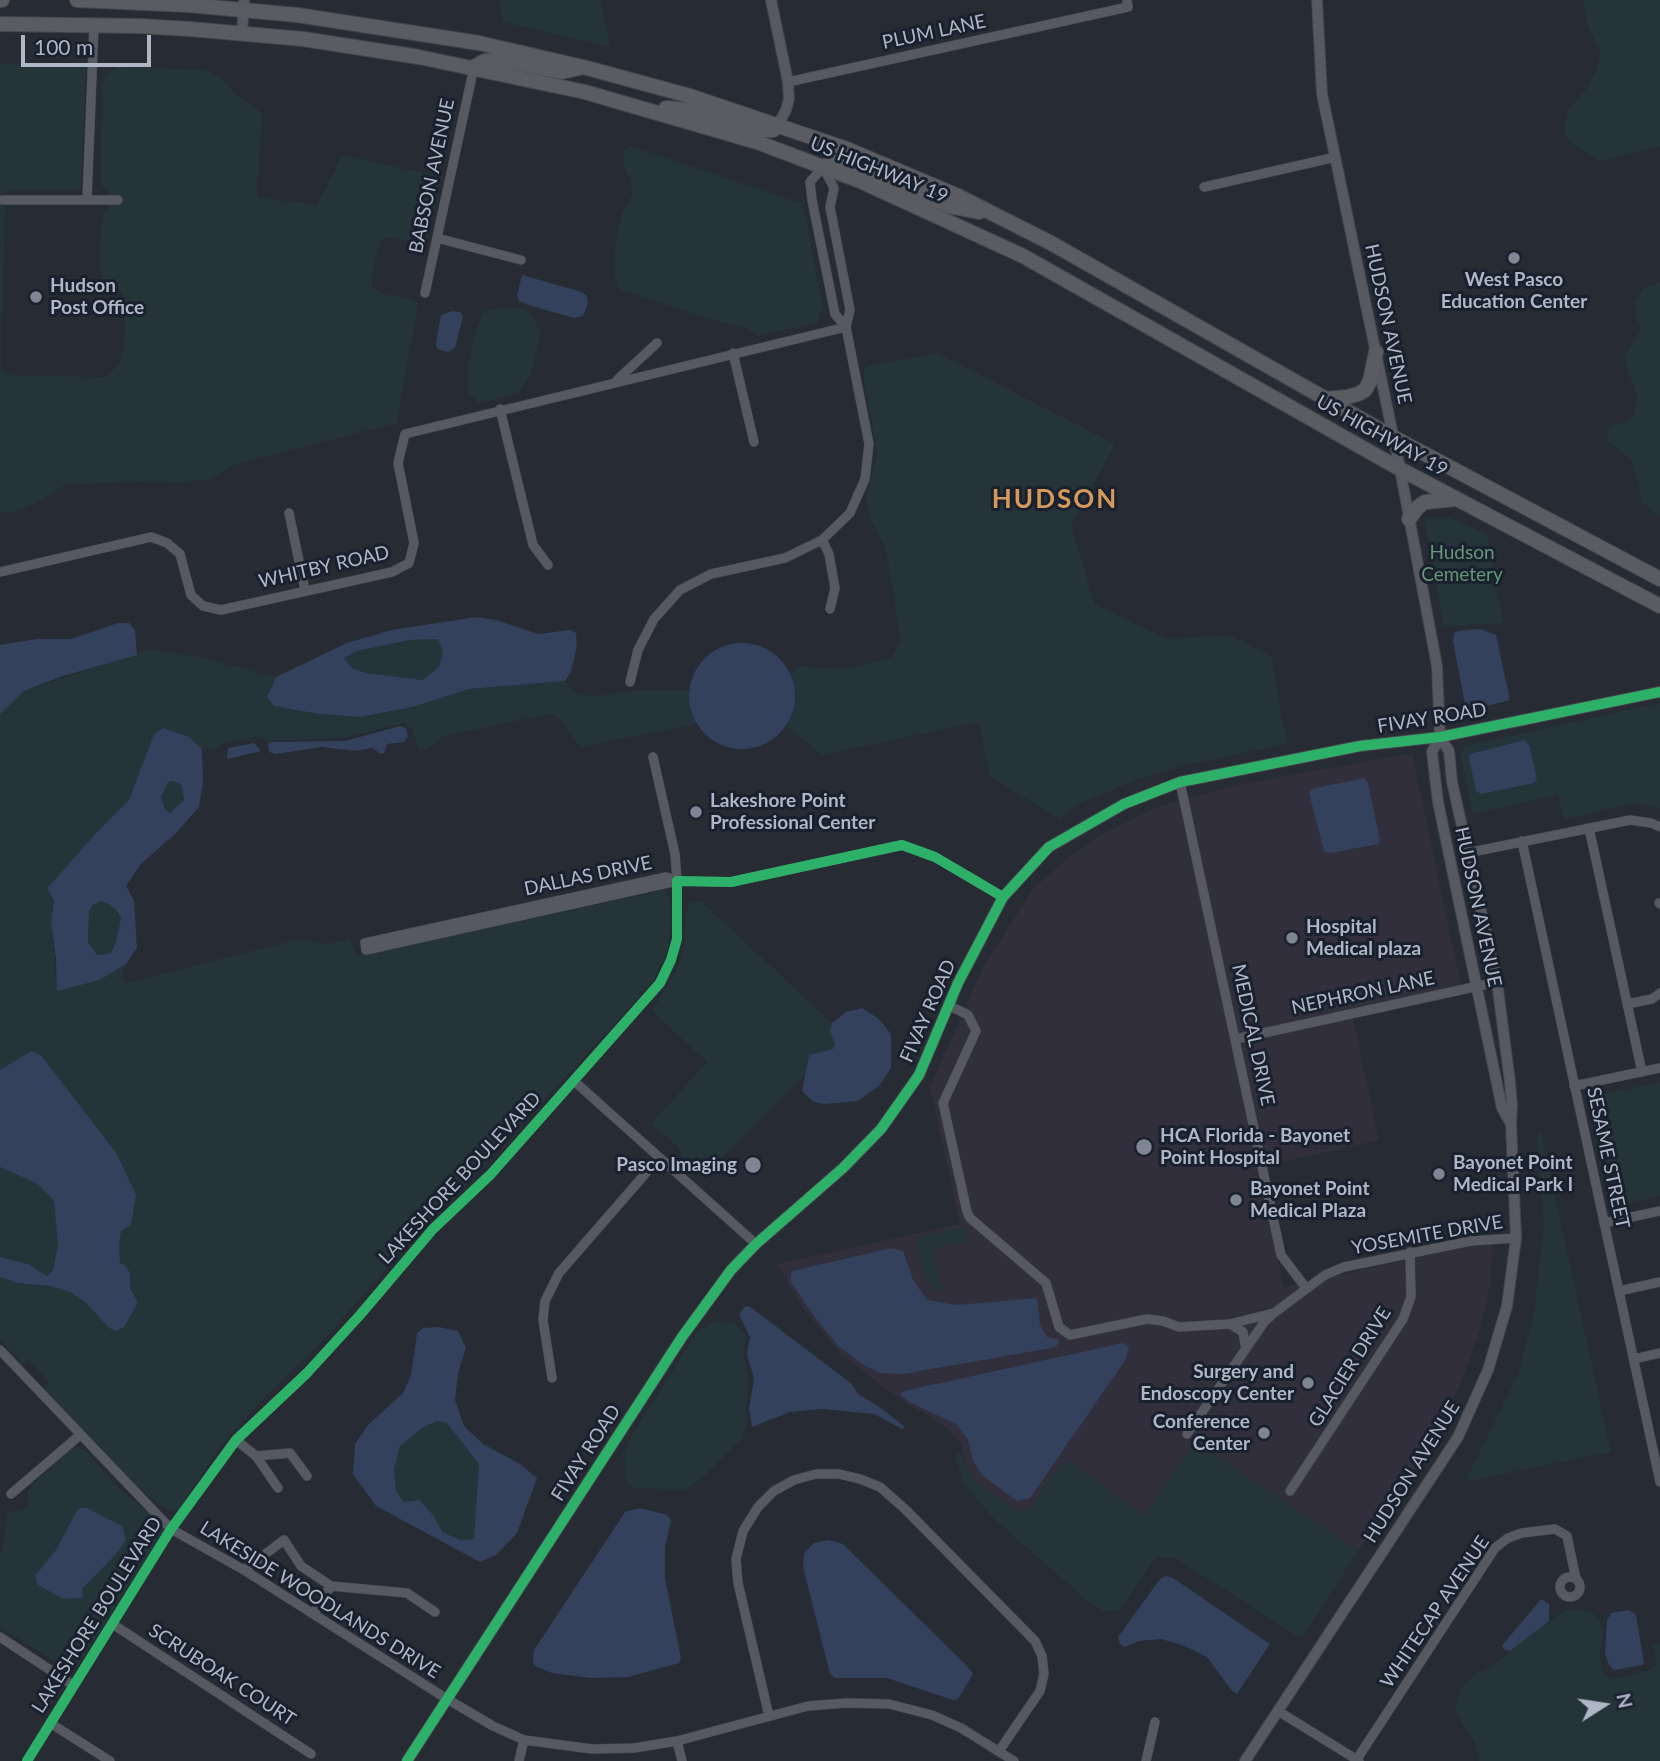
<!DOCTYPE html>
<style>
body{margin:0}
#map{position:relative;width:1660px;height:1761px;overflow:hidden;background:#272b33;font-family:Lato,sans-serif}
canvas{display:block}
.north{position:absolute;left:1569px;top:1670px;width:70px;height:70px;-webkit-text-stroke:5px #1a212e;paint-order:stroke;rotate:78deg;font-size:19px;font-weight:700;line-height:28px;text-align:center;color:#afb6c6}
.north::after{content:'';display:block;margin:auto;width:24px;height:32px;background:#afb6c6;clip-path:polygon(50% 0,100% 100%,50% 72%,0 100%)}
.scale{position:absolute;left:21px;top:35px;width:130px;height:32px;box-sizing:border-box;border:4px solid #afb6c6;border-top:0;padding-left:9px;font-size:21px;line-height:24px;white-space:nowrap;color:#afb6c6;-webkit-text-stroke:5px #1a212e;paint-order:stroke}
</style>
<div id="map">
<canvas width="1660" height="1761"></canvas>
<div class="north">N</div>
<div class="scale">100 m</div>
</div>
<script>
const ctx = document.querySelector('canvas').getContext('2d');
ctx.lineJoin = 'round';
function fillPath(path, color) {
  ctx.fillStyle = color;
  ctx.fill(path, 'evenodd');
}
function poly(rows) {
  const path = new Path2D();
  for (const r of rows) {
    if (r.length === 3) {
      path.moveTo(r[0] + r[2], r[1]);
      path.arc(r[0], r[1], r[2], 0, 2 * Math.PI);
      continue;
    }
    path.moveTo(r[0], r[1]);
    for (let i = 2; i < r.length; i += 2) path.lineTo(r[i], r[i + 1]);
  }
  return path;
}
function strokePath(path, color, width, dash) {
  ctx.strokeStyle = color;
  ctx.lineWidth = width;
  ctx.lineCap = dash ? 'butt' : 'round';
  ctx.setLineDash(dash || []);
  ctx.stroke(path);
}
function drawText(font, color, halo, rows, align = 'center') {
  ctx.font = font + ' Lato,sans-serif';
  ctx.lineWidth = 6;
  ctx.setLineDash([]);
  ctx.textBaseline = 'middle';
  ctx.strokeStyle = halo;
  ctx.fillStyle = color;
  for (const [text, x, y, turn = 0] of rows) {
    ctx.save();
    ctx.translate(x, y);
    ctx.rotate((+turn || 0) * Math.PI / 180);
    ctx.textAlign = isNaN(turn) ? turn : align;
    if (halo) ctx.strokeText(text, 0, 0);
    ctx.fillText(text, 0, 0);
    ctx.restore();
  }
}
const medical = poly([
 [1412,753,1461,986,1351,1009,1379,1140,1257,1168,1284,1287,1470,1246,1493,1245,1490,1285,1480,1329,1464,1375,1440,1431,1358,1551,1332,1534,1144,1516,1060,1465,1028,1510,1015,1511,970,1476,960,1442,946,1427,891,1393,840,1353,802,1307,777,1264,960,1224,930,1087,984,965,1034,888,1067,859,1101,835,1157,807,1242,784]
]);
const green = poly([
 [499,0,601,0,610,47,503,22],
 [1583,0,1660,0,1660,147,1599,161,1568,141,1564,131,1567,112,1587,88,1597,69,1600,52,1587,23],
 [0,64,81,64,86,68,81,187,76,190,13,190,0,194],
 [118,67,208,70,223,79,233,92,262,113,257,197,317,205,341,158,347,156,442,177,426,244,391,237,383,238,373,266,372,287,382,294,413,299,418,304,397,423,233,465,210,479,179,483,142,481,65,485,37,503,9,513,0,512,0,201,5,207,1,367,7,375,104,377,119,365,124,347,126,305,122,293,103,279,99,267,101,227,104,211,110,208,109,192,101,185,102,86,109,72],
 [629,145,803,204,823,306,817,323,757,336,746,328,723,323,620,290,614,275,614,250,622,214,632,195,631,180,623,166,624,151],
 [1660,282,1660,516,1642,502,1632,460,1608,442,1607,433,1610,426,1622,424,1633,418,1638,397,1628,372,1625,355,1642,328,1636,319,1635,303,1644,288],
 [503,307,520,308,530,312,541,334,530,376,519,393,479,403,468,392,468,366,475,332,484,311],
 [938,353,1115,444,1071,526,1095,604,1167,639,1231,635,1272,657,1287,744,1191,764,1139,779,1074,806,1060,819,990,777,979,722,822,755,786,725,793,709,795,692,790,675,800,666,819,668,857,667,892,657,901,640,886,549,869,515,866,500,877,454,863,375,866,366],
 [1424,518,1450,518,1487,534,1503,623,1444,626],
 [438,639,443,652,439,667,423,680,366,673,352,668,344,658,357,651,410,640],
 [151,649,199,657,276,677,267,696,275,706,319,714,360,717,413,707,469,689,565,681,576,694,597,696,630,691,689,691,690,708,697,724,580,747,562,721,551,714,443,736,428,749,419,749,411,728,404,723,344,738,270,741,258,737,227,742,214,749,202,749,189,737,163,728,154,734,130,800,95,834,76,857,54,900,51,922,57,990,100,980,122,967,125,983,299,939,327,944,350,939,356,955,363,955,664,890,669,896,671,917,668,949,652,983,459,1193,427,1223,318,1346,266,1396,221,1445,179,1510,173,1511,159,1504,126,1477,44,1388,50,1383,29,1360,23,1364,0,1340,0,1277,17,1283,49,1286,70,1292,85,1302,109,1328,124,1327,138,1303,130,1288,130,1273,120,1263,119,1246,121,1231,136,1195,117,1154,41,1055,30,1052,0,1070,0,714,24,691],
 [1660,703,1660,808,1632,803,1564,820,1558,795,1472,814,1461,755,1465,746],
 [1524,740,1530,747,1537,779,1534,783,1470,754],
 [172,781,182,785,184,800,170,813,165,809,161,797,168,782],
 [99,901,107,902,121,918,116,942,110,953,97,955,88,942,89,912,93,904],
 [701,901,832,1023,830,1031,835,1045,833,1049,809,1055,805,1074,702,1177,695,1173,676,1145,651,1124,707,1062,652,1011,676,970,684,950,686,911,690,902],
 [1660,1082,1660,1196,1615,1206,1592,1096],
 [1540,1128,1611,1452,1469,1481,1466,1479,1518,1374,1534,1313,1544,1223,1537,1138],
 [0,1167,38,1184,55,1201,58,1244,53,1270,46,1276,28,1264,0,1257],
 [965,1227,968,1241,934,1248,942,1291,935,1289,925,1278,915,1237],
 [724,1320,734,1323,743,1331,746,1338,743,1354,748,1371,749,1386,746,1405,747,1424,741,1439,701,1479,685,1490,632,1488,626,1479,624,1454,631,1437,697,1332,710,1324],
 [437,1421,447,1423,479,1464,475,1539,460,1540,443,1531,433,1515,404,1502,396,1491,394,1469,400,1446,422,1428],
 [1195,1442,1358,1551,1302,1637,1293,1634,1174,1557,1160,1557,1153,1561,1127,1601,1118,1611,1103,1611,1089,1602,993,1518,962,1481,955,1458,956,1453,963,1454,970,1476,1015,1511,1028,1510,1060,1465,1071,1462,1144,1516],
 [78,1447,86,1451,116,1486,160,1522,164,1531,78,1666,69,1670,0,1627,0,1552,3,1548,7,1512,21,1510,27,1505,29,1489,32,1485,72,1448],
 [1567,1609,1581,1609,1593,1613,1604,1629,1600,1657,1603,1671,1607,1677,1614,1679,1653,1669,1656,1664,1653,1645,1660,1643,1660,1761,1479,1761,1474,1740,1462,1723,1455,1707,1460,1690,1474,1674,1493,1666,1540,1627]
]);
const water = poly([
 [522,275,582,292,587,296,588,303,583,316,574,318,535,307,519,301,517,295],
 [452,311,460,312,463,316,455,348,448,352,437,349,436,344,441,315],
 [476,617,496,620,538,634,570,630,576,633,577,646,571,672,565,681,469,689,413,707,360,717,319,714,274,706,267,697,276,677,347,643,392,630],
 [438,639,443,652,439,667,423,680,366,673,352,668,344,658,357,651,410,640],
 [118,623,129,623,135,630,137,655,63,676,24,691,0,714,0,645,37,639,71,639],
 [1480,629,1496,635,1510,700,1471,710,1466,709,1453,641,1454,633,1458,631],
 [742,696,53],
 [400,726,406,728,408,737,404,742,387,744,384,753,381,754,372,748,356,751,321,747,276,754,269,752,268,743,272,742,345,741],
 [163,728,189,737,202,749,203,781,199,807,176,833,141,864,126,886,134,901,137,948,126,964,100,980,57,991,56,959,51,922,54,900,47,889,95,834,129,800,154,734],
 [172,781,182,785,184,800,170,813,165,809,161,797,168,782],
 [100,901,107,903,116,910,121,918,116,942,111,953,97,955,88,942,89,912,93,905],
 [1525,740,1530,747,1537,779,1534,783,1481,794,1476,791,1469,758,1470,754],
 [254,743,261,751,227,759,228,748],
 [1364,778,1368,783,1380,841,1378,844,1330,853,1324,851,1309,793,1311,789],
 [862,1008,879,1019,891,1034,891,1068,880,1085,858,1101,823,1104,814,1102,802,1091,809,1055,833,1049,835,1045,830,1031,832,1023,846,1012],
 [31,1051,41,1055,117,1154,136,1195,131,1225,121,1231,119,1246,120,1263,126,1266,130,1273,130,1288,138,1303,124,1327,116,1331,109,1328,85,1302,70,1292,49,1286,17,1283,0,1277,0,1257,28,1264,47,1276,53,1270,58,1244,54,1201,38,1184,0,1167,0,1070],
 [891,1248,903,1251,913,1280,927,1300,957,1305,1037,1298,1040,1325,1047,1337,1058,1339,1059,1343,1055,1347,1046,1349,903,1374,880,1373,864,1365,838,1346,814,1316,791,1282,791,1274,793,1271],
 [749,1306,852,1384,858,1394,881,1408,905,1427,902,1429,874,1414,822,1409,790,1412,752,1427,749,1409,754,1379,747,1354,750,1337,739,1315,744,1307],
 [439,1327,458,1331,466,1348,458,1373,455,1400,464,1426,483,1444,520,1464,537,1478,517,1533,496,1555,480,1562,376,1506,353,1474,355,1444,368,1425,403,1393,411,1375,417,1333,423,1328],
 [437,1421,447,1423,479,1464,474,1539,460,1540,443,1532,433,1515,419,1500,404,1502,396,1491,394,1469,400,1446,422,1428],
 [1123,1343,1129,1346,1126,1359,1030,1498,1022,1500,1017,1501,983,1476,973,1461,968,1440,956,1424,909,1402,900,1395,904,1391],
 [81,1508,87,1508,122,1526,126,1539,118,1552,82,1589,83,1598,64,1599,41,1587,37,1583,35,1576,56,1550,78,1509],
 [640,1508,667,1515,671,1521,665,1546,665,1578,681,1658,679,1663,628,1677,590,1678,552,1673,535,1666,533,1661,534,1650,625,1512],
 [829,1540,843,1544,967,1666,973,1674,958,1699,953,1700,887,1678,835,1678,830,1674,803,1567,804,1553,814,1543],
 [1166,1576,1173,1578,1270,1644,1237,1694,1232,1691,1207,1657,1185,1646,1161,1639,1139,1641,1124,1647,1120,1644,1118,1637,1160,1579],
 [1541,1599,1549,1604,1549,1621,1510,1651,1505,1650,1502,1646,1505,1642],
 [1629,1610,1636,1615,1644,1663,1642,1665,1614,1670,1609,1665,1605,1654,1607,1621,1611,1613]
]);
const minor = poly([
 [788,82,1128,7,1127,0],
 [1204,187,1336,157],
 [2,200,118,200],
 [87,200,94,25],
 [437,238,521,260],
 [425,293,474,67],
 [733,353,754,442],
 [617,380,657,343],
 [500,409,533,545,548,565],
 [289,513,305,590],
 [822,540,829,554,835,588,830,609],
 [0,572,151,537,167,543,180,554,191,595,203,606,221,610,392,572,409,563,414,543,398,463,405,434,846,327],
 [630,682,638,650,654,619,680,590,711,574,785,558,822,540,850,513,865,479,869,444,846,327,850,310,830,207,834,188,823,167,810,182,812,200,835,314,846,327],
 [653,757,675,854,677,881],
 [1180,782,1281,1255,1306,1288],
 [1589,828,1642,1072],
 [1522,841,1660,1482],
 [1467,853,1630,820,1651,823,1660,827],
 [666,877,677,881,366,950,365,943,666,877],
 [1659,903,1660,904],
 [1627,1004,1652,999,1660,993],
 [948,1005,968,1015,976,1031,943,1103,967,1212,970,1218,1046,1283,1059,1327,1070,1335,1147,1319,1163,1321,1179,1327,1230,1324,1274,1313,1325,1275,1344,1267,1471,1241,1516,1238],
 [1236,1039,1497,982],
 [574,1081,756,1244],
 [1574,1086,1660,1068],
 [1604,1223,1660,1211],
 [1619,1291,1660,1282],
 [1230,1324,1243,1332,1246,1349],
 [0,1350,171,1529,244,1570,447,1699,493,1726,524,1740,592,1749,634,1748,677,1741,808,1706,846,1703,889,1704,932,1715,961,1728,1014,1761],
 [1634,1359,1660,1353],
 [552,1378,543,1320,545,1301,559,1273,659,1158],
 [1187,1434,1265,1321,1273,1314],
 [236,1440,256,1456,278,1488],
 [256,1456,290,1453,307,1476],
 [1290,1491,1403,1319,1411,1297,1410,1252],
 [11,1494,80,1435],
 [244,1570,284,1540,301,1566,331,1586],
 [1570,1587,10],
 [313,1614,331,1586,407,1593,435,1612],
 [114,1625,311,1754],
 [0,1637,73,1685],
 [1278,1711,1359,1761],
 [769,1716,738,1583,736,1559,743,1531,758,1507,774,1491,794,1480,816,1474,839,1474,860,1479,880,1487,905,1509,1035,1641,1042,1656,1044,1674,1040,1691,999,1751],
 [50,1723,110,1761],
 [677,1741,682,1761],
 [1357,1759,1495,1548,1508,1538,1522,1533,1555,1529,1567,1536,1576,1579],
 [27,1761,171,1529,236,1440,307,1373,360,1315,433,1229,491,1174,660,983,671,960,677,939,677,881,731,882,902,845,935,857,1003,897],
 [519,1761,524,1740],
 [1146,1761,1155,1722]
]);
const tertiary = poly([
 [771,0,788,82,789,99,786,110,778,125],
 [1317,0,1322,94,1400,469,1437,666,1440,737,1432,752,1438,802,1502,1108,1511,1124],
 [242,34,244,0],
 [407,1761,682,1337,731,1270,756,1244,843,1168,881,1129,919,1075,958,983,1003,897,1049,847,1124,804,1180,782,1360,746,1440,737,1660,692],
 [1245,1761,1458,1437,1488,1370,1507,1306,1516,1238,1511,1124,1512,1105,1510,1082,1497,982,1452,782,1449,751,1440,737]
]);
const trunk = poly([
 [0,0,2,0],
 [77,0,189,5,297,15,479,43,587,68,690,96,847,149,956,195,1051,243,1393,437,1660,579],
 [0,24,139,26,190,29,303,39,419,57,585,92,757,142,860,181,1023,256,1400,469,1660,606],
 [474,67,485,61,500,60,561,72,580,68],
 [666,108,689,110,756,130,773,130,778,125],
 [823,167,832,162,847,163,949,206,979,212],
 [1326,399,1347,397,1358,394,1365,390,1370,381,1376,352],
 [1409,519,1418,507,1425,502,1456,499]
]);
const cycleway = poly([
 [27,1761,171,1529,236,1440,307,1373,360,1315,433,1229,491,1174,660,983,671,960,677,939,677,881,731,882,902,845,935,857,1003,897],
 [407,1761,682,1337,731,1270,756,1244,843,1168,881,1129,919,1075,958,983,1003,897,1049,847,1124,804,1180,782,1360,746,1440,737,1660,692]
]);
const markers = [
 [1514,258,7,"#7f8593"],
 [36,297,7,"#7f8593"],
 [696,812,7,"#7f8593"],
 [1292,938,7,"#7f8593"],
 [1144,1147,9,"#7f8593"],
 [753,1165,9,"#7f8593"],
 [1439,1174,7,"#7f8593"],
 [1236,1200,7,"#7f8593"],
 [1308,1383,7,"#7f8593"],
 [1264,1433,7,"#7f8593"]
];
const streetNames = [
 ["PLUM LANE",934,32,-12],
 ["US HIGHWAY 19",879,170,22],
 ["BABSON AVENUE",432,176,-78],
 ["HUDSON AVENUE",1388,324,78],
 ["US HIGHWAY 19",1382,436,29],
 ["WHITBY ROAD",324,567,-13],
 ["FIVAY ROAD",1432,718,-9],
 ["DALLAS DRIVE",588,876,-12],
 ["HUDSON AVENUE",1478,907,78],
 ["NEPHRON LANE",1363,993,-12],
 ["FIVAY ROAD",928,1011,-66],
 ["MEDICAL DRIVE",1253,1035,78],
 ["SESAME STREET",1608,1158,78],
 ["LAKESHORE BOULEVARD",460,1178,-47],
 ["YOSEMITE DRIVE",1427,1235,-10],
 ["GLACIER DRIVE",1350,1367,-58],
 ["FIVAY ROAD",586,1453,-57],
 ["HUDSON AVENUE",1412,1472,-58],
 ["LAKESIDE WOODLANDS DRIVE",320,1600,32],
 ["WHITECAP AVENUE",1435,1612,-56],
 ["LAKESHORE BOULEVARD",97,1615,-58],
 ["SCRUBOAK COURT",222,1675,33]
];
const poiNames = [
 ["West Pasco",1514,280,"center"],
 ["Education Center",1514,302,"center"],
 ["Hudson",50,286],
 ["Post Office",50,308],
 ["Lakeshore Point",710,801],
 ["Professional Center",710,823],
 ["Hospital",1306,927],
 ["Medical plaza",1306,949],
 ["HCA Florida - Bayonet",1160,1136],
 ["Point Hospital",1160,1158],
 ["Bayonet Point",1453,1163],
 ["Medical Park I",1453,1185],
 ["Pasco Imaging",737,1165,"right"],
 ["Bayonet Point",1250,1189],
 ["Medical Plaza",1250,1211],
 ["Surgery and",1294,1372,"right"],
 ["Endoscopy Center",1294,1394,"right"],
 ["Conference",1250,1422,"right"],
 ["Center",1250,1444,"right"]
];
const parkNames = [
 ["Hudson",1462,553],
 ["Cemetery",1462,575]
];
const districtNames = [
 ["HUDSON",1055,500]
];
fillPath(medical, '#312f3c');
fillPath(green, '#243439');
fillPath(water, '#33415c');
strokePath(minor, '#43464c', 10);
strokePath(tertiary, '#43464c', 12);
strokePath(trunk, '#43474f', 16);
strokePath(minor, '#565962', 9);
strokePath(tertiary, '#565962', 10);
strokePath(trunk, '#5a5c62', 14);
strokePath(cycleway, '#2db169', 10);
for (const [x, y, r, color] of markers) {
  const dot = new Path2D();
  dot.arc(x, y, r, 0, 2 * Math.PI);
  ctx.fillStyle = color;
  ctx.fill(dot);
  strokePath(dot, '#1a212e', 2.5);
}
drawText('19px', '#afb6c6', '#1a212e', streetNames);
drawText('bold 19px', '#afb6c6', '#1a212e', poiNames, 'left');
drawText('19px', '#669675', '#1a212e', parkNames);
ctx.letterSpacing = '2px';
drawText('bold 26px', '#d4995b', '#1a212e', districtNames);
ctx.letterSpacing = '0px';
</script>
